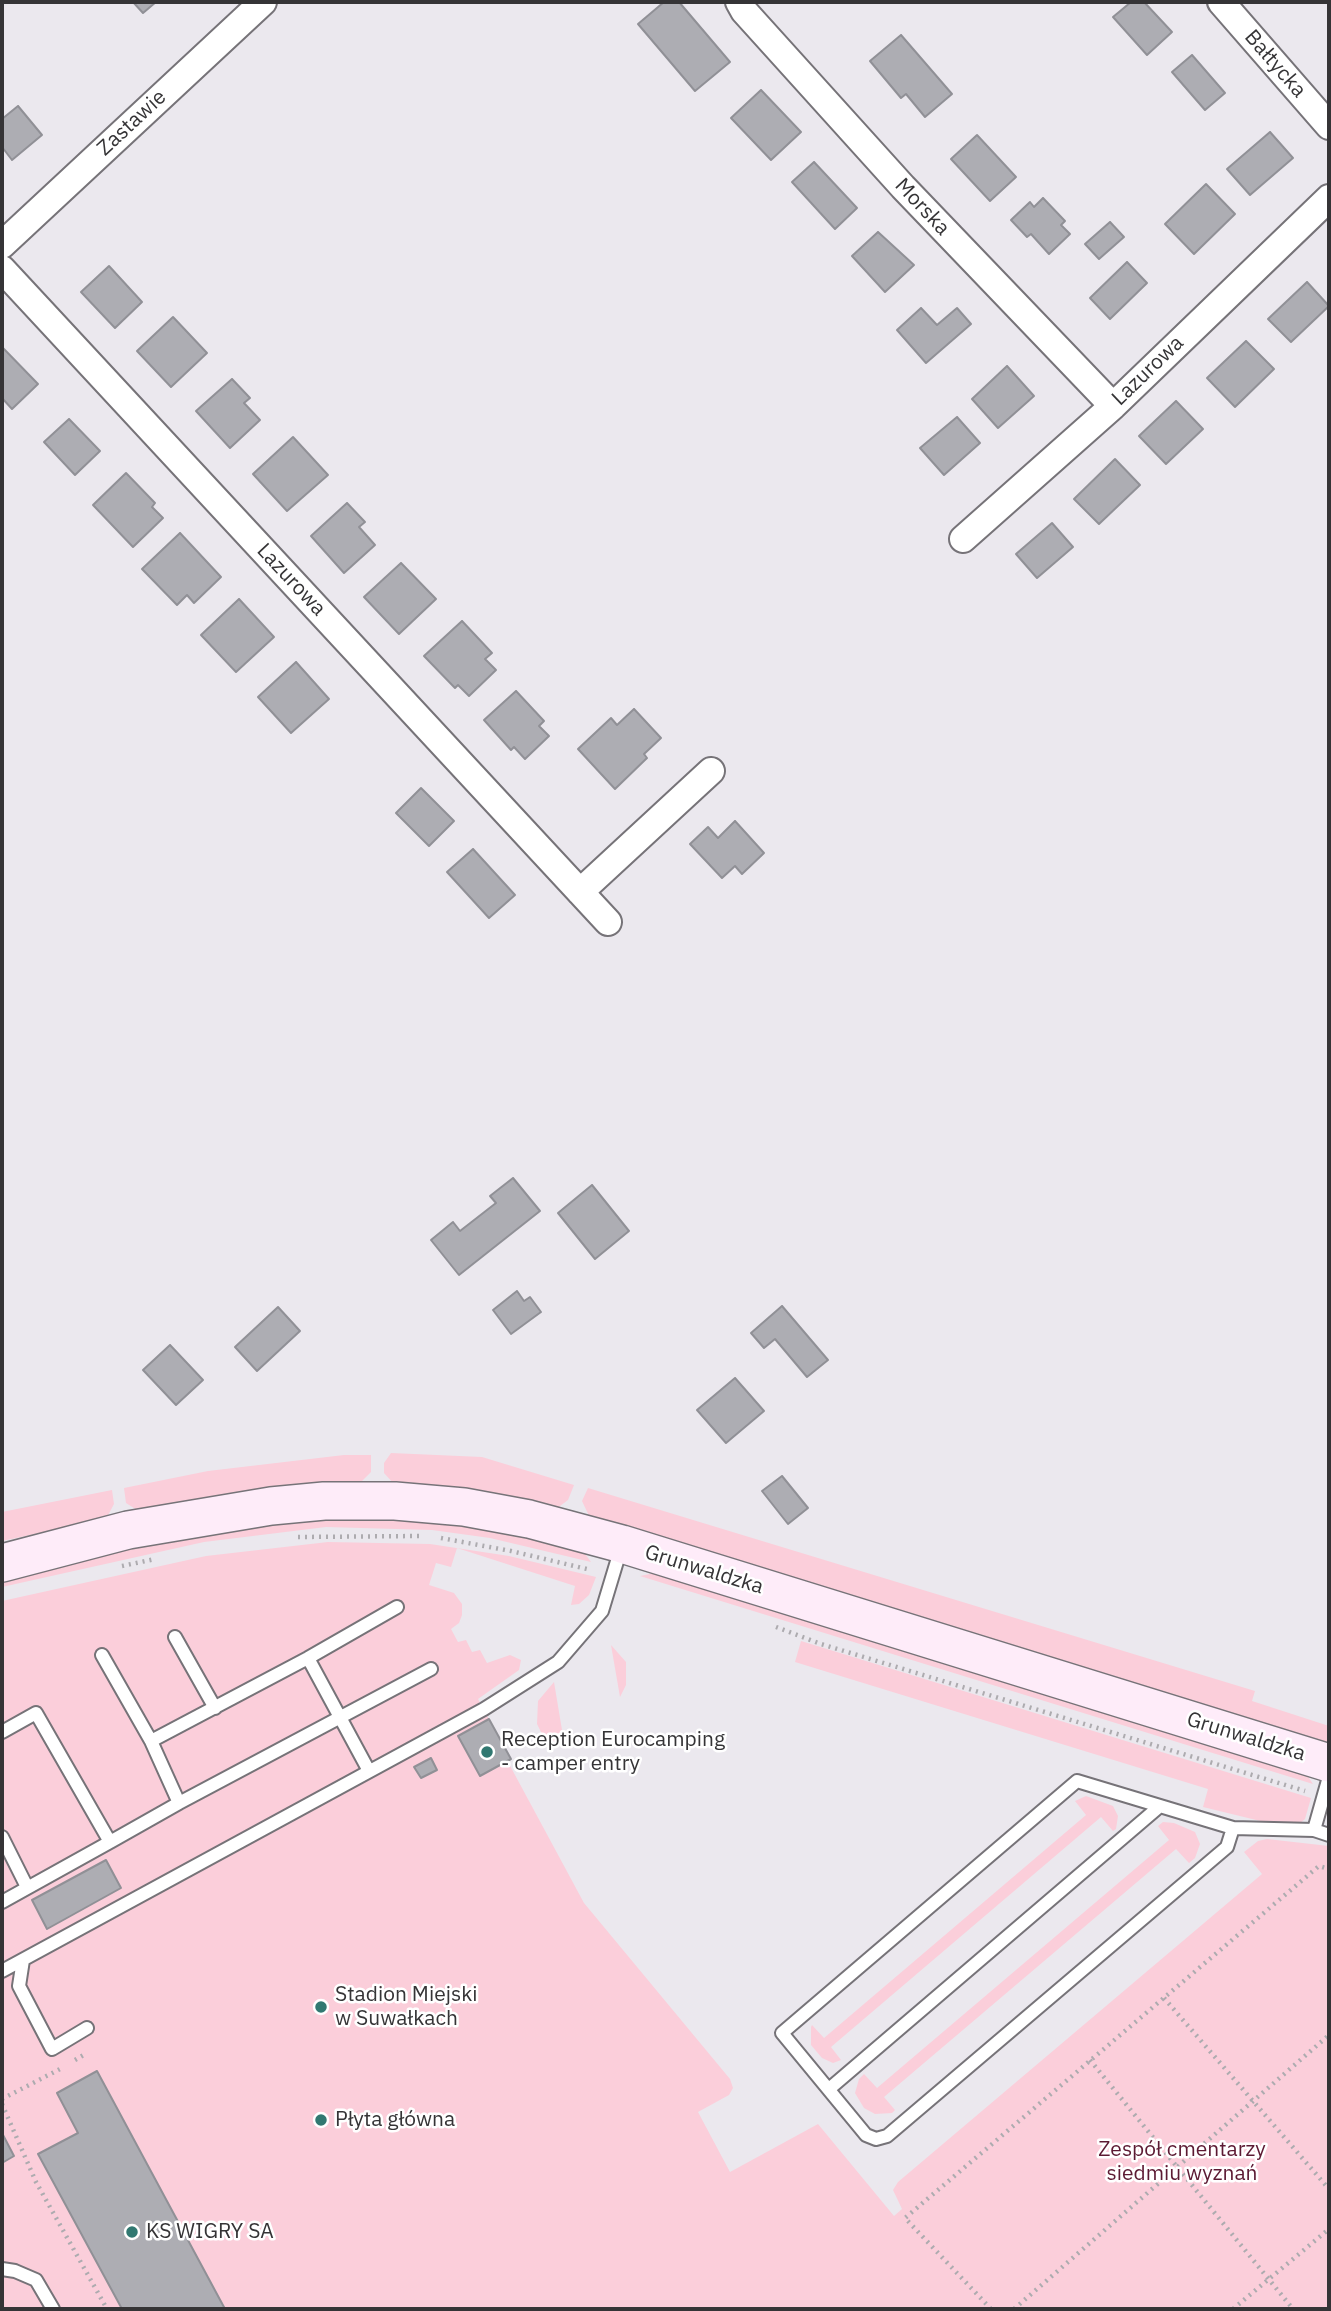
<!DOCTYPE html>
<meta charset="utf-8">
<style>
body{margin:0}
#map{position:relative;width:1331px;height:2311px;overflow:hidden;background:#ebe8ee;font-family:"IBM Plex Sans",sans-serif}
canvas{display:block}
.frame{position:absolute;inset:0;border:4px solid #353436;pointer-events:none}
</style>
<div id="map">
<canvas width="1331" height="2311"></canvas>
<div class="frame"></div>
</div>
<script>
const ctx = document.querySelector('canvas').getContext('2d');
ctx.lineJoin = 'round';
function fillPath(path, color) {
  ctx.fillStyle = color;
  ctx.fill(path, 'evenodd');
}
function poly(rows) {
  const path = new Path2D();
  for (const r of rows) {
    path.moveTo(r[0], r[1]);
    for (let i = 2; i < r.length; i += 2) path.lineTo(r[i], r[i + 1]);
  }
  return path;
}
function strokePath(path, color, width, dash) {
  ctx.strokeStyle = color;
  ctx.lineWidth = width;
  ctx.lineCap = dash ? 'butt' : 'round';
  ctx.setLineDash(dash || []);
  ctx.stroke(path);
}
function drawText(font, color, halo, rows, align = 'center') {
  ctx.font = font + ' "IBM Plex Sans",sans-serif';
  ctx.lineWidth = 5;
  ctx.setLineDash([]);
  ctx.textBaseline = 'middle';
  ctx.strokeStyle = halo;
  ctx.fillStyle = color;
  for (const [text, x, y, turn = 0] of rows) {
    ctx.save();
    ctx.translate(x, y);
    ctx.rotate((+turn || 0) * Math.PI / 180);
    ctx.textAlign = isNaN(turn) ? turn : align;
    if (halo) ctx.strokeText(text, 0, 0);
    ctx.fillText(text, 0, 0);
    ctx.restore();
  }
}
const green = poly([
 [391,1453,482,1457,574,1485,568,1500,556,1509,395,1485,384,1473,384,1463],
 [344,1455,371,1455,371,1472,359,1484,140,1512,126,1503,124,1488,208,1471],
 [588,1488,1255,1691,1252,1701,1329,1726,1329,1746,590,1518,582,1501],
 [112,1490,114,1504,106,1519,2,1541,2,1512],
 [325,1518,433,1520,491,1528,583,1551,591,1562,490,1538,432,1530,326,1527,204,1542,2,1587,2,1576,191,1535],
 [328,1542,430,1544,509,1556,596,1577,589,1595,579,1604,571,1605,575,1586,457,1548,451,1567,436,1563,429,1585,454,1593,462,1604,462,1615,459,1623,451,1629,458,1642,466,1640,472,1652,480,1650,487,1663,510,1655,521,1660,519,1670,478,1699,511,1759,508,1762,584,1903,730,2079,733,2088,729,2095,698,2112,730,2172,818,2124,894,2216,902,2209,893,2190,898,2182,1262,1874,1244,1852,1258,1841,1267,1839,1329,1846,1329,2309,2,2309,2,1601,206,1556],
 [660,1572,1307,1775,1313,1784,640,1576],
 [801,1641,1311,1798,1305,1819,1293,1829,1203,1807,1208,1789,795,1662],
 [611,1645,626,1662,626,1685,620,1697],
 [554,1682,564,1742,560,1744,543,1736,537,1724,538,1701],
 [1086,1796,1113,1806,1118,1816,1116,1829,1113,1831,1101,1817,831,2047,841,2060,833,2063,822,2058,811,2045,811,2027,812,2025,824,2038,1086,1815,1075,1801],
 [1163,1822,1174,1823,1195,1832,1200,1844,1195,1858,1189,1863,1176,1849,884,2097,895,2110,892,2113,875,2114,864,2108,855,2093,859,2079,864,2074,877,2088,1169,1840,1158,1826]
]);
const building = poly([
 [133,2,156,2,143,13,133,2],
 [664,2,679,2,730,62,695,91,638,24,664,2],
 [1131,2,1144,2,1172,32,1147,55,1113,17,1131,2],
 [901,35,952,94,925,117,906,94,901,98,870,61,901,35],
 [1192,55,1225,93,1205,110,1172,72,1192,55],
 [761,90,801,132,771,160,731,118,761,90],
 [18,106,42,135,12,160,2,147,2,119,18,106],
 [1270,132,1293,158,1250,195,1227,169,1270,132],
 [977,135,1016,177,990,201,951,159,977,135],
 [814,162,857,208,835,229,792,182,814,162],
 [1206,184,1235,214,1194,254,1165,224,1206,184],
 [1043,198,1065,221,1061,225,1070,234,1049,254,1031,234,1027,237,1011,220,1030,202,1034,207,1043,198],
 [1110,222,1124,237,1099,259,1085,244,1110,222],
 [878,232,914,265,885,292,852,256,878,232],
 [1127,262,1147,283,1110,319,1090,298,1127,262],
 [109,266,142,302,115,328,81,292,109,266],
 [1307,282,1329,306,1291,342,1268,319,1307,282],
 [921,308,937,325,957,308,971,324,926,363,897,330,921,308],
 [173,317,207,353,171,387,137,351,173,317],
 [1246,341,1274,369,1235,407,1207,378,1246,341],
 [3,348,38,384,12,409,2,398,3,348],
 [1007,366,1034,396,998,428,972,399,1007,366],
 [232,379,250,398,244,403,260,420,230,448,196,411,232,379],
 [1176,401,1203,429,1166,464,1139,436,1176,401],
 [957,417,980,443,944,475,920,448,957,417],
 [69,419,100,451,75,475,44,442,69,419],
 [293,437,328,475,287,511,253,474,293,437],
 [1115,459,1140,485,1099,524,1074,499,1115,459],
 [126,473,155,503,152,507,163,518,133,547,93,505,126,473],
 [347,503,365,522,359,527,375,545,344,573,311,536,347,503],
 [1052,523,1073,547,1037,578,1016,554,1052,523],
 [180,533,221,577,194,603,187,595,177,605,142,569,180,533],
 [401,563,436,599,399,634,364,597,401,563],
 [239,599,274,637,236,672,201,635,239,599],
 [462,621,492,653,485,659,496,670,469,696,458,685,455,688,424,656,462,621],
 [296,662,329,699,291,733,258,697,296,662],
 [516,691,544,721,539,726,549,736,525,759,514,747,511,750,484,720,516,691],
 [634,709,661,738,644,754,647,758,615,789,578,749,611,718,617,725,634,709],
 [421,788,454,821,429,846,396,813,421,788],
 [735,821,764,853,742,874,735,866,722,878,690,844,708,827,718,838,735,821],
 [473,849,515,895,489,918,447,872,473,849],
 [513,1178,540,1211,459,1275,431,1240,453,1222,460,1231,496,1203,490,1196,513,1178],
 [592,1185,629,1231,595,1259,558,1213,592,1185],
 [517,1291,524,1301,530,1297,541,1312,511,1334,493,1310,517,1291],
 [782,1306,828,1360,807,1377,775,1339,764,1348,751,1333,782,1306],
 [278,1307,300,1331,257,1371,235,1347,278,1307],
 [170,1345,203,1380,176,1405,143,1370,170,1345],
 [735,1378,764,1411,726,1443,697,1410,735,1378],
 [782,1476,808,1508,788,1524,762,1491,782,1476],
 [489,1719,511,1759,480,1776,458,1736,489,1719],
 [431,1758,437,1770,421,1778,414,1767,431,1758],
 [106,1860,121,1888,47,1929,32,1900,106,1860],
 [97,2071,225,2309,122,2309,38,2154,78,2133,57,2093,97,2071],
 [2,2133,14,2156,2,2163,2,2133]
]);
const path = poly([
 [298,1537,419,1536],
 [441,1538,511,1551,587,1569],
 [122,1566,155,1559],
 [776,1627,821,1644,1305,1791],
 [1164,1998,1329,2189],
 [75,2060,87,2053],
 [1090,2060,1293,2309],
 [2,2099,62,2068],
 [2,2104,36,2182,107,2309],
 [991,2309,905,2218,1319,1866,1329,1869],
 [1014,2309,1329,2035],
 [1233,2309,1329,2229]
]);
const lane = poly([
 [175,1637,215,1708],
 [102,1655,151,1741,308,1658,369,1771],
 [308,1658,397,1607],
 [2,1732,36,1713,110,1842,179,1803],
 [151,1741,179,1803,431,1669],
 [1329,1777,1314,1830,1329,1835],
 [1233,1828,1227,1847,887,2136,876,2139,866,2135,782,2033,1077,1781,1233,1828,1314,1830],
 [2,1837,27,1887],
 [2,1902,110,1842],
 [23,1960,19,1986,52,2049,87,2028],
 [2,1971,484,1709,558,1662,602,1611,621,1548],
 [829,2089,1160,1806],
 [2,2269,15,2271,36,2280,53,2309]
]);
const street = poly([
 [739,2,744,11,903,187,1113,406],
 [1221,2,1329,126],
 [2,245,263,2],
 [2,269,608,922],
 [963,539,1113,406,1329,198],
 [580,892,711,771]
]);
const secondary = poly([
 [2,1563,128,1530,271,1506,324,1501,395,1501,464,1507,529,1519,622,1544,1329,1763]
]);
const markers = [
 [487,1752,7,"#317871"],
 [321,2007,7,"#317871"],
 [321,2120,7,"#317871"],
 [132,2232,7,"#317871"]
];
const streetNames = [
 ["Bałtycka",1275,64,49],
 ["Zastawie",132,123,-43],
 ["Morska",922,207,47],
 ["Lazurowa",1148,371,-44],
 ["Lazurowa",291,580,47],
 ["Grunwaldzka",704,1570,17],
 ["Grunwaldzka",1246,1737,17]
];
const poiNames = [
 ["Reception Eurocamping",501,1740],
 ["- camper entry",501,1764],
 ["Stadion Miejski",335,1995],
 ["w Suwałkach",335,2019],
 ["Płyta główna",335,2120],
 ["KS WIGRY SA",146,2232]
];
const parkNames = [
 ["Zespół cmentarzy",1182,2150],
 ["siedmiu wyznań",1182,2174]
];
fillPath(green, '#fbceda');
fillPath(building, '#adadb3');
strokePath(building, '#909096', 2);
strokePath(lane, '#767378', 16);
strokePath(street, '#767378', 30);
strokePath(secondary, '#767378', 40);
strokePath(path, '#adabaf', 4.5, [2, 5]);
strokePath(lane, '#fff', 12);
strokePath(street, '#fff', 26);
strokePath(secondary, '#feecf9', 37);
for (const [x, y, r, color] of markers) {
  const dot = new Path2D();
  dot.arc(x, y, r, 0, 2 * Math.PI);
  ctx.fillStyle = color;
  ctx.fill(dot);
  strokePath(dot, '#fff', 2.5);
}
drawText('21px', '#353436', '#fff', streetNames);
drawText('21px', '#353436', '#fff', poiNames, 'left');
drawText('21px', '#5c1a33', '#fff', parkNames);
</script>
